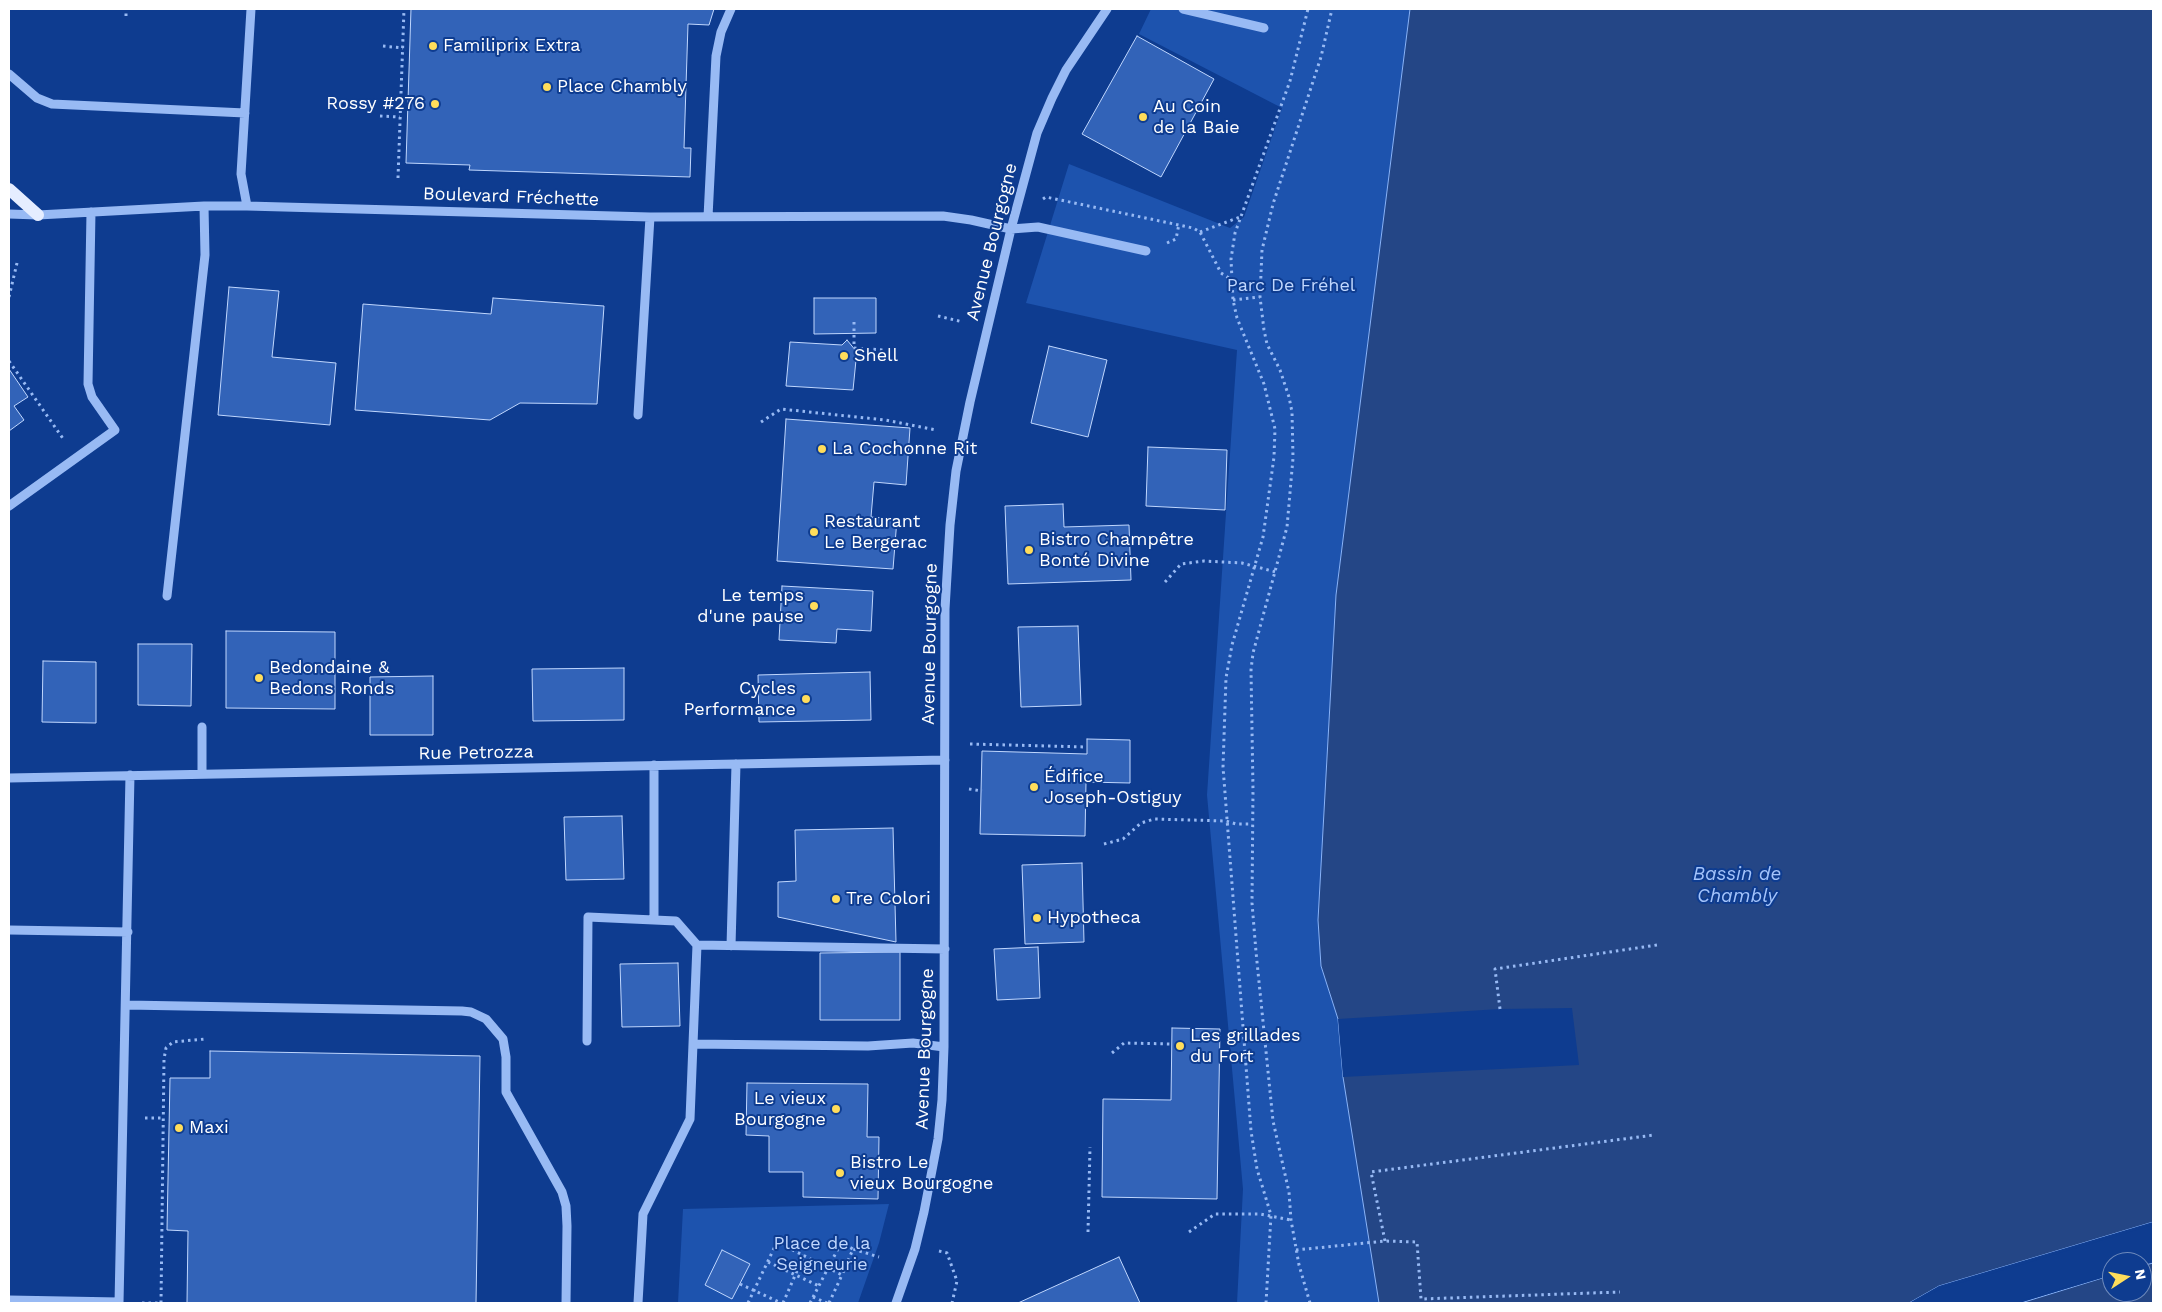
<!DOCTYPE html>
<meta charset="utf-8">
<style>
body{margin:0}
#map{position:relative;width:2162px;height:1312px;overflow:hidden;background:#0e3c90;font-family:"Work Sans",sans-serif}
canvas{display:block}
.frame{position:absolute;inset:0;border:10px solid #fff;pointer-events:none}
.north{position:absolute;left:2102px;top:1252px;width:50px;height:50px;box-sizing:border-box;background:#0e3c90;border:1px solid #6e8abc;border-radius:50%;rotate:79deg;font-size:14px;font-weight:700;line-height:20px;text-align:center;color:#fff}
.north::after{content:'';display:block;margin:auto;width:18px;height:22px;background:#ffdd5b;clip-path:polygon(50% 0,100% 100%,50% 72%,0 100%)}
</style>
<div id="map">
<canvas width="2162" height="1312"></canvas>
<div class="frame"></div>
<div class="north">N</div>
</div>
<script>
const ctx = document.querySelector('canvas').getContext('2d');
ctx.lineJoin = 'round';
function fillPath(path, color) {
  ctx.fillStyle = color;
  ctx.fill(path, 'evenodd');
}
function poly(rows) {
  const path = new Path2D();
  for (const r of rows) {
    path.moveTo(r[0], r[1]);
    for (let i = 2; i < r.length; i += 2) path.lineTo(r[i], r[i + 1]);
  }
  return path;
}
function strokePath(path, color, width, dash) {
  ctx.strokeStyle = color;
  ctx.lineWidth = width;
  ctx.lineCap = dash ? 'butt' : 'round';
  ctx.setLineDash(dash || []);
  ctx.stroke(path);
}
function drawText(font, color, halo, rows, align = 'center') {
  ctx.font = font + ' "Work Sans",sans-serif';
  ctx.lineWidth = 4;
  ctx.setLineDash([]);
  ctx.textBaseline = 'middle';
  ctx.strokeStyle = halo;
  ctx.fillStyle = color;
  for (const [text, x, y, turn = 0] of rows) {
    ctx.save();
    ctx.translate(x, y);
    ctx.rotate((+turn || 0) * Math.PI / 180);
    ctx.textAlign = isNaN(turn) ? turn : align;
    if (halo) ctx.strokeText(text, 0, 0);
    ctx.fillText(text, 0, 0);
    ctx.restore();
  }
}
const green = poly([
 [1151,9,1410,9,1336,595,1318,920,1321,966,1338,1019,1383,1303,1237,1303,1243,1189,1207,795,1237,350,1026,303,1069,164,1230,228,1244,217,1282,108,1139,34],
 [889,1204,879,1243,858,1303,678,1303,683,1209]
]);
const water = poly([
 [1410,9,2153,9,2153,1222,1939,1286,1909,1303,1379,1303,1343,1077,1338,1019,1321,966,1318,920,1336,595,1410,9],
 [2153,1263,2153,1303,2021,1303,2112,1275,2112,1292,2142,1292,2142,1266,2153,1263]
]);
const pier = poly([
 [1572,1008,1579,1065,1343,1077,1338,1019,1500,1009],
 [2153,1222,2153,1225,1940,1289,1914,1303,1909,1303,1939,1286],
 [2112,1273,2112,1275,2018,1303,2020,1301]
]);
const building = poly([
 [411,9,714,9,709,25,688,24,684,148,691,148,690,177,469,170,470,165,406,163,411,9],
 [1137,36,1214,79,1161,177,1082,134,1137,36],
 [229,287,279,291,272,357,336,363,330,425,218,415,229,287],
 [493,298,604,306,597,404,520,403,490,420,355,410,363,304,491,314,493,298],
 [814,298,876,298,876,333,814,334,814,298],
 [847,340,861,357,856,360,853,390,786,386,790,342,842,345,847,340],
 [1049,346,1107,360,1088,437,1031,423,1049,346],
 [9,369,28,397,14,406,24,420,9,431,9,369],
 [786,419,910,428,906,485,874,482,871,517,897,519,893,569,777,561,786,419],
 [1148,447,1227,450,1225,510,1146,506,1148,447],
 [1063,504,1064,527,1129,525,1131,580,1008,584,1005,506,1063,504],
 [782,586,873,591,871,631,837,629,836,643,779,640,782,586],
 [1078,626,1081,705,1021,707,1018,627,1078,626],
 [226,631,335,632,335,709,226,708,226,631],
 [138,644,192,644,191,706,138,705,138,644],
 [43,661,96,662,96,723,42,722,43,661],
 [624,668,624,720,533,721,532,669,624,668],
 [870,672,871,720,759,722,758,675,870,672],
 [433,676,433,735,370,735,370,677,433,676],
 [1087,739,1130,740,1130,783,1086,782,1085,836,980,834,982,751,1087,754,1087,739],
 [622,816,624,879,566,880,564,817,622,816],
 [893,828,896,942,778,917,778,882,796,881,795,830,893,828],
 [1082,863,1084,942,1025,944,1022,865,1082,863],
 [1038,947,1040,998,997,1000,994,949,1038,947],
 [900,952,900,1020,820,1020,820,953,900,952],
 [678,963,680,1026,622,1027,620,964,678,963],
 [1172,1028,1220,1029,1217,1199,1102,1197,1103,1099,1171,1100,1172,1028],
 [210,1051,480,1056,476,1303,187,1303,188,1231,167,1230,170,1078,210,1078,210,1051],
 [747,1083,868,1084,867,1137,879,1137,878,1199,803,1197,803,1172,769,1172,769,1136,746,1135,747,1083],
 [722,1250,750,1264,732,1299,705,1285,722,1250],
 [1119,1257,1140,1303,1018,1303,1119,1257]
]);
const path = poly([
 [126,16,126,9],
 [383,46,403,48],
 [380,116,400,117],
 [398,178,404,9],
 [1043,199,1046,197,1193,228,1200,232,1221,273,1232,280],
 [1200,232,1240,217],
 [1167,243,1176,239,1179,224],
 [9,297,17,263],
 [1233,300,1260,297],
 [938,316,963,322],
 [854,322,854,348,884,350],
 [9,361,64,440],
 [761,422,781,409,885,420,936,430],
 [1165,582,1181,564,1204,561,1242,563,1276,572],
 [970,744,1086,747],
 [969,789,982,791],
 [1104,844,1123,839,1141,823,1154,819,1226,821,1236,824,1252,824],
 [1500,1009,1495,969,1657,945],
 [1112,1053,1124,1043,1172,1044],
 [145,1118,163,1118],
 [1088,1232,1090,1147],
 [1189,1232,1215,1214,1260,1214,1291,1220],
 [1385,1241,1371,1172,1654,1135],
 [1296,1250,1385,1241,1417,1242,1421,1299,1620,1292],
 [939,1251,947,1253,957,1281,952,1303],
 [768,1262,819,1286],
 [740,1284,781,1303],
 [813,1297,827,1303],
 [142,1303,159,1303],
 [161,1303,164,1059,166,1048,173,1042,205,1039],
 [748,1303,777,1242,842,1275,853,1249,879,1257],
 [783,1303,804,1255],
 [810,1303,841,1243,853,1249],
 [829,1303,842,1275],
 [1266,1303,1271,1215,1257,1169,1251,1131,1223,767,1226,678,1232,645,1263,537,1274,457,1275,429,1264,384,1237,318,1233,300,1231,259,1235,233,1290,81,1308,9],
 [1310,1303,1299,1265,1291,1220,1289,1192,1273,1121,1256,952,1252,903,1253,790,1251,670,1253,653,1287,527,1293,458,1292,412,1289,397,1280,370,1267,344,1264,330,1260,297,1262,250,1273,204,1321,57,1332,9]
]);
const minor = poly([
 [1183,9,1264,28],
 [9,74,37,98,52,104,245,113],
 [247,206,241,174,251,9],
 [9,214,38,215,204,206,247,206,650,217,943,216,971,220,1011,229,1038,227,1146,251],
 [708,217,716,56,721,32,731,9],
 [638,415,650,217],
 [9,506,115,430,92,397,88,384,91,212],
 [167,596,205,255,204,206],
 [202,727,202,774],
 [654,765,654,920,676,921,697,945],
 [9,778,945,760],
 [9,930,128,932],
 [731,946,736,764],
 [127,1005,462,1011,471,1012,486,1019,503,1039,506,1057,506,1092,562,1192,566,1206,567,1226,566,1303],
 [587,1041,588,917,654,920],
 [693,1044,697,945,945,949],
 [9,1300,119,1302],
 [119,1303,130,775],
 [638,1303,643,1214,690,1119,693,1044,868,1046,913,1043,944,1047],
 [896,1303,915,1249,924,1212,938,1139,942,1100,944,1047,945,609,950,525,956,471,970,402,1011,229,1037,133,1052,98,1066,70,1107,9]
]);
const major = poly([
 [9,189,38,215]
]);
const markers = [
 [433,46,5,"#ffdd5b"],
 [547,87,5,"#ffdd5b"],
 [435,104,5,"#ffdd5b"],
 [1143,117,5,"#ffdd5b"],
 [844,356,5,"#ffdd5b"],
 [822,449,5,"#ffdd5b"],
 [814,532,5,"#ffdd5b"],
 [1029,550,5,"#ffdd5b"],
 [814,606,5,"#ffdd5b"],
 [259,678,5,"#ffdd5b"],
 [806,699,5,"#ffdd5b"],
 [1034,787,5,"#ffdd5b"],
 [836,899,5,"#ffdd5b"],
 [1037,918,5,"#ffdd5b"],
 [1180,1046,5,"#ffdd5b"],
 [836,1109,5,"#ffdd5b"],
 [179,1128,5,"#ffdd5b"],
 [840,1173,5,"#ffdd5b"]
];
const poiNames = [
 ["Familiprix Extra",443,46],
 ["Place Chambly",557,87],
 ["Rossy #276",425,104,"right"],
 ["Au Coin",1153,107],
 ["de la Baie",1153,128],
 ["Shell",854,356],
 ["La Cochonne Rit",832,449],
 ["Restaurant",824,522],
 ["Le Bergerac",824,543],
 ["Bistro Champêtre",1039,540],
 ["Bonté Divine",1039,561],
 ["Le temps",804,596,"right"],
 ["d'une pause",804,617,"right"],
 ["Bedondaine &",269,668],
 ["Bedons Ronds",269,689],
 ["Cycles",796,689,"right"],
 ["Performance",796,710,"right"],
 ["Édifice",1044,777],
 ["Joseph-Ostiguy",1044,798],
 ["Tre Colori",846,899],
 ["Hypotheca",1047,918],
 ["Les grillades",1190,1036],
 ["du Fort",1190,1057],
 ["Le vieux",826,1099,"right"],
 ["Bourgogne",826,1120,"right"],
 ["Maxi",189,1128],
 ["Bistro Le",850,1163],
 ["vieux Bourgogne",850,1184]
];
const streetNames = [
 ["Boulevard Fréchette",511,197,2],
 ["Avenue Bourgogne",992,242,-76],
 ["Avenue Bourgogne",930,644,-89],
 ["Rue Petrozza",476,753,-1],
 ["Avenue Bourgogne",925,1049,-88]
];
const parkNames = [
 ["Parc De Fréhel",1291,286],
 ["Place de la",822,1244],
 ["Seigneurie",822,1265]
];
const waterNames = [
 ["Bassin de",1737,874],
 ["Chambly",1737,896]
];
fillPath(green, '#1d53ae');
fillPath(water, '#244686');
strokePath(water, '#89b3f8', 1);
fillPath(pier, '#0e3c90');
fillPath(building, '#3263b8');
strokePath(building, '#c0d7fe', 1);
strokePath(path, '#98baf4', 3, [2.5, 4]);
strokePath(minor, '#98baf4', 9);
strokePath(major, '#e5edff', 12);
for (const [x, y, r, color] of markers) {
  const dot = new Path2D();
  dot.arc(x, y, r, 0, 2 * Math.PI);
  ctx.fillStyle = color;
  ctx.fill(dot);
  strokePath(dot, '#0e3c90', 2);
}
drawText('18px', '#fff', '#0e3c90', poiNames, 'left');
drawText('18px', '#fff', '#0e3c90', streetNames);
drawText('18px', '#c0d7fe', '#0e3c90', parkNames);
drawText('italic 19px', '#a4c4fb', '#0e3c90', waterNames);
</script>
